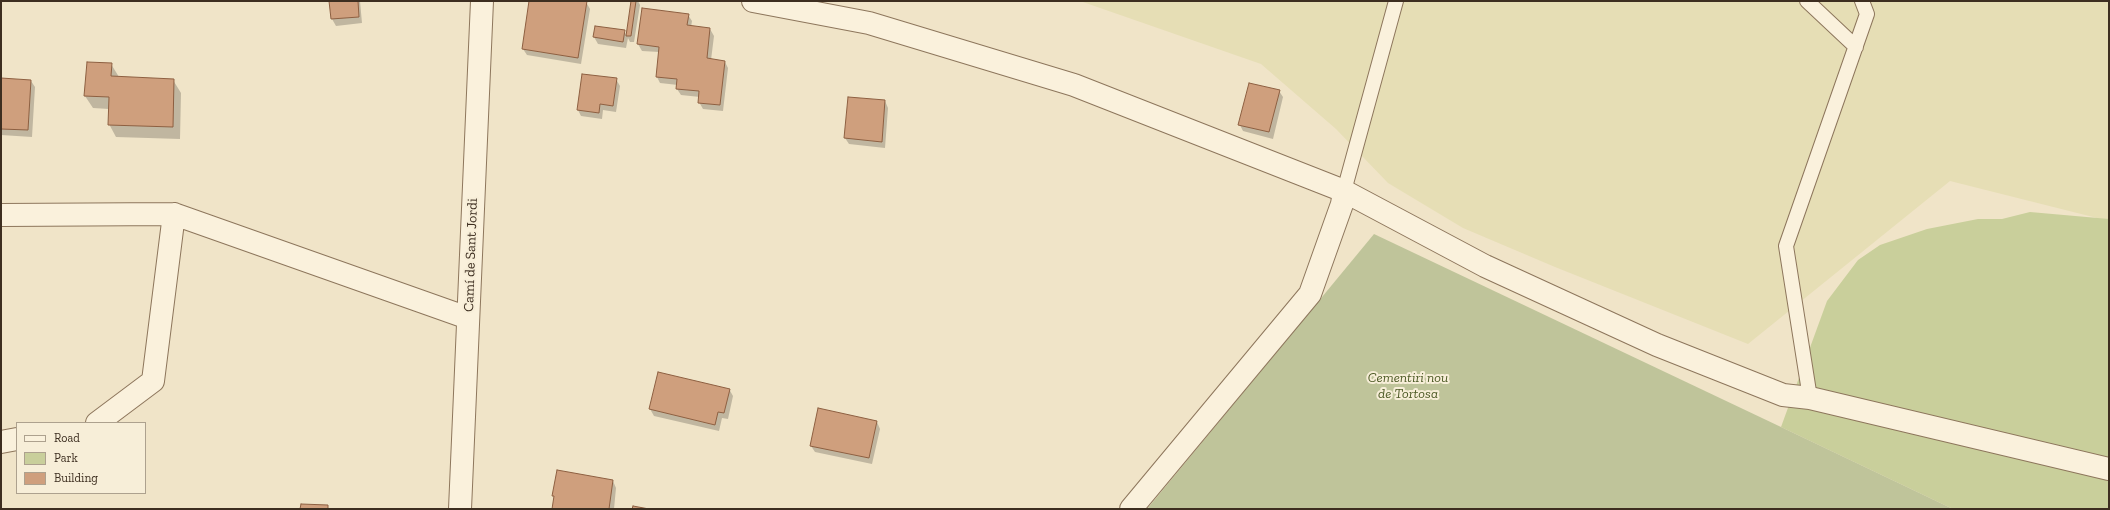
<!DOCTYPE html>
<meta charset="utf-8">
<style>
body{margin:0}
#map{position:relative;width:2110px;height:510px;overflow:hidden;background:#f0e4c8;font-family:"Zilla Slab",serif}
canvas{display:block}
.frame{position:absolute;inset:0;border:2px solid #3d2e20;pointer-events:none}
.legend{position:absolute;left:16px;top:422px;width:130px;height:72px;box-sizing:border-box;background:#f7eed8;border:1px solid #ada18e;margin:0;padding:5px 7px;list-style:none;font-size:12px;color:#3d2e20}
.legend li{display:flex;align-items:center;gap:8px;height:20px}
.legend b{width:20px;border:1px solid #ada18e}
</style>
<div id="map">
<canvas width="2110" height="510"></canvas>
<div class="frame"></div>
<ul class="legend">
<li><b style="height:5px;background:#faf1dc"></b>Road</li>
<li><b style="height:11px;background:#c9cf9b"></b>Park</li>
<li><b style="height:11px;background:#cf9f7d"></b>Building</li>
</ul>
</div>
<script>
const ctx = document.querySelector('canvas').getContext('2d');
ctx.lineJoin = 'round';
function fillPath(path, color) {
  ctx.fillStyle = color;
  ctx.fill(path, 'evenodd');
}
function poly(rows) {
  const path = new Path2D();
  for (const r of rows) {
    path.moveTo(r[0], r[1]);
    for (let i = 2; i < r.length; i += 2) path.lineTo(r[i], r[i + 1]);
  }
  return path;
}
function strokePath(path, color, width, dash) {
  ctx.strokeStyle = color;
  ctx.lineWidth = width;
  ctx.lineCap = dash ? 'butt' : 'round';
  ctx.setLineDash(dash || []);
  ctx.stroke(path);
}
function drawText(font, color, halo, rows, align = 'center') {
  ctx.font = font + ' "Zilla Slab",serif';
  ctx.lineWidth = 4;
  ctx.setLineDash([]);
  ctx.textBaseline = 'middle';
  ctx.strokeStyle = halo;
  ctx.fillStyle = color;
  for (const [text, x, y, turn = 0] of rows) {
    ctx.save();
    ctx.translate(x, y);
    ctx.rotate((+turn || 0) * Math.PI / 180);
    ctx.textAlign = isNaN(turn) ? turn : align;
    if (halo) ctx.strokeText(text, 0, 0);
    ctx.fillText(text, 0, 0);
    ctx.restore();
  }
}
const farmland = poly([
 [1080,1,2109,1,2109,221,1950,181,1748,344,1555,267,1463,228,1388,183,1336,129,1261,64]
]);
const green = poly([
 [2030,212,2109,219,2109,509,1953,509,1781,427,1827,301,1858,260,1880,245,1927,229,1978,219,2002,219]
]);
const cemetery = poly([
 [1374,234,1781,427,1953,509,1147,509]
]);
const shadow = poly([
 [330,1,360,1,362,23,336,26,332,19],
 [530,1,586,2,590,9,581,64,527,55,523,49],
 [632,1,638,1,640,5,634,42,630,42,628,38,626,48,598,44,594,37,595,27,624,31,627,36],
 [688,15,692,21,691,27,710,29,714,36,711,60,725,62,728,68,723,111,703,109,699,102,700,97,681,95,677,89,678,85,660,83,657,77,659,52,642,51,638,44],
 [1,54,2,55,1,77],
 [111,64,119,77,173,80,181,93,180,139,116,137,109,124,109,109,93,108,85,96],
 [1,79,31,81,35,87,32,137,1,135],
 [616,79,620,86,616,112,603,110,602,119,581,116,578,110],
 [1279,91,1283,97,1273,139,1243,131,1240,125],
 [885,101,888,108,885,148,849,144,845,138],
 [729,389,733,396,728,419,722,418,719,431,654,416,650,409],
 [877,422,880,429,872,464,815,452,811,446],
 [613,481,616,488,614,509,553,509,555,499,553,495]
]);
const building = poly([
 [329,1,358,1,359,17,331,19,329,1],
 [529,1,587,1,578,58,522,49,529,1],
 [631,1,636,1,631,36,626,36,631,1],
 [642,8,689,14,687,25,710,28,707,58,725,61,720,105,698,103,699,91,676,89,677,79,656,77,659,47,637,44,642,8],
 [595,26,625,30,623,42,593,37,595,26],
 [87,62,112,63,111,76,174,79,173,127,108,125,109,97,84,96,87,62],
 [582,74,617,78,613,106,600,104,599,113,577,110,582,74],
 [1,78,31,80,28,130,1,129,1,78],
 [1249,83,1280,90,1269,132,1238,125,1249,83],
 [848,97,885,100,882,142,844,138,848,97],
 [658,372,730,389,724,413,718,412,715,425,649,409,658,372],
 [818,408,877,421,869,458,810,446,818,408],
 [557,470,613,480,609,509,552,509,554,496,552,496,557,470],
 [301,504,328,505,328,509,300,509,301,504],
 [633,506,649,509,632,509,633,506]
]);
const service = poly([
 [1807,1,1856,47],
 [1344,191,1396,1],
 [1810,398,1786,246,1867,14,1862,1]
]);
const minor = poly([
 [753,1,869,23,1074,85,1344,191,1485,266,1657,345,1783,395,1810,398,2109,469],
 [1,215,174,214,468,318],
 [97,423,153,381,174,214],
 [1,442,17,439],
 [460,509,482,1],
 [1131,509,1310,294,1342,204,1344,191]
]);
const streetNames = [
 ["Camí de Sant Jordi",471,255,-88]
];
const parkNames = [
 ["Cementiri nou",1408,378],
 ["de Tortosa",1408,394]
];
fillPath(farmland, '#e6deb5');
fillPath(green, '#c9cf9b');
fillPath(cemetery, '#bfc49a');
fillPath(shadow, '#0003');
fillPath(building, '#cf9f7d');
strokePath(building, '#8d5f41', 1);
strokePath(service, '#8d765c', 16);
strokePath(minor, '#8d765c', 24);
strokePath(service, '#faf1dc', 14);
strokePath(minor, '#faf1dc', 22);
drawText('14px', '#3d2e20', '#f7eed8', streetNames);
drawText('italic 14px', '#4d5a26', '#f7eed8', parkNames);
</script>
